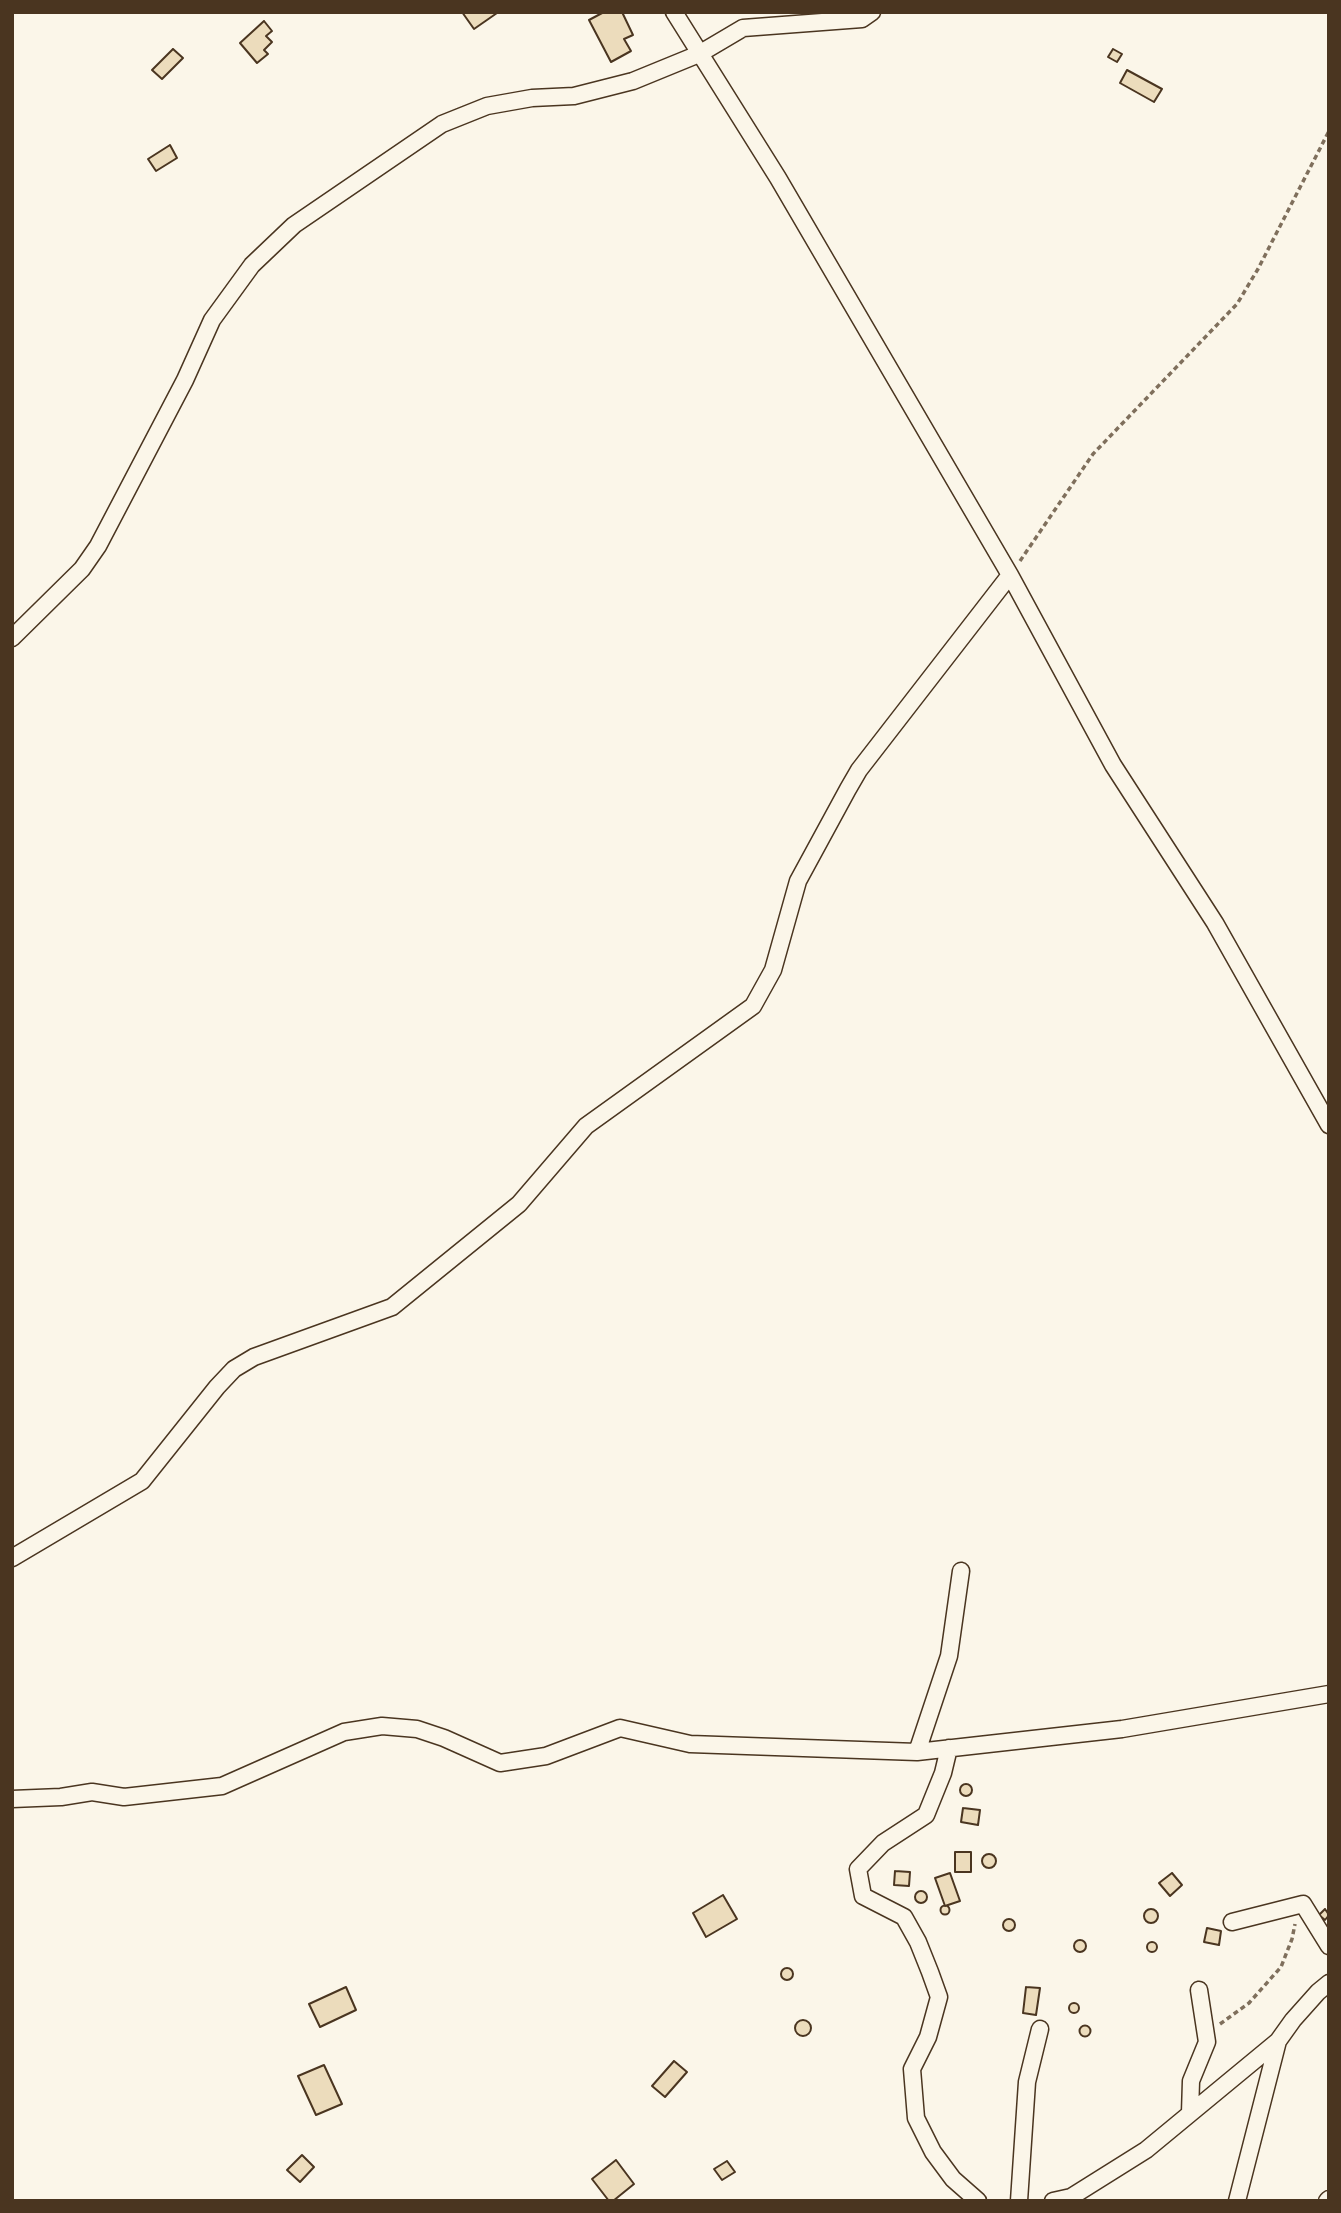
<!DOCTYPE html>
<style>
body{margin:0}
#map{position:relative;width:1341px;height:2213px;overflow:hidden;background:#fbf6e9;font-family:"IBM Plex Sans",sans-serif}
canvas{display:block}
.frame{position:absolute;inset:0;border:14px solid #4a3520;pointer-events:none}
</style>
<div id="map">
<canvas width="1341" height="2213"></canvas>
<div class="frame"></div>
</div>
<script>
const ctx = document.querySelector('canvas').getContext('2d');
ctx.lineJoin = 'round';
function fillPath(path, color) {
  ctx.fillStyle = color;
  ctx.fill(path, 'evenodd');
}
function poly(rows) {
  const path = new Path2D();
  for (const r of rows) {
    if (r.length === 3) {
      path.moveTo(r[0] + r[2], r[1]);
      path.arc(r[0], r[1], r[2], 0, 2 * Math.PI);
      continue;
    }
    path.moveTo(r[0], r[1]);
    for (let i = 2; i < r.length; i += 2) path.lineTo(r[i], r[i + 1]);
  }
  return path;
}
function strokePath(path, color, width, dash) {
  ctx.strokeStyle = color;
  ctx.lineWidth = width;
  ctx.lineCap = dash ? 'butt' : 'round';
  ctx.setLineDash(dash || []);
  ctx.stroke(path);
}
const building = poly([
 [462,12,496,12,497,13,474,29,462,12],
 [604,12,622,12,633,35,624,39,631,51,611,62,589,20,604,12],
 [264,21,272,31,266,36,272,42,264,50,268,54,257,63,240,43,264,21],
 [173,49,183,58,162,79,152,70,173,49],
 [1113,49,1122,54,1117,62,1108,57,1113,49],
 [1127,70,1162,89,1154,102,1120,83,1127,70],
 [170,145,177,158,156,171,148,159,170,145],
 [966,1790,6],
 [963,1808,980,1810,978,1825,961,1822,963,1808],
 [955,1852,971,1852,971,1872,955,1872,955,1852],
 [989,1861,7],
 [895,1871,910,1872,909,1886,894,1885,895,1871],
 [950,1873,960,1901,945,1906,935,1878,950,1873],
 [1172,1873,1182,1885,1170,1896,1159,1883,1172,1873],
 [921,1897,6],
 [723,1895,737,1919,706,1937,693,1913,723,1895],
 [945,1910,4.5],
 [1325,1909,1329,1915,1325,1920,1319,1915,1325,1909],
 [1151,1916,7],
 [1009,1925,6],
 [1207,1928,1221,1931,1219,1945,1204,1942,1207,1928],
 [1080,1946,6],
 [1152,1947,5],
 [787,1974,6],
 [346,1987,356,2010,320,2027,309,2004,346,1987],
 [1026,1987,1040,1988,1036,2015,1023,2013,1026,1987],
 [1074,2008,5],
 [803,2028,8],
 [1085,2031,5.5],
 [674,2061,687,2072,665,2097,652,2086,674,2061],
 [324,2065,342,2104,316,2115,298,2076,324,2065],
 [302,2155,314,2167,300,2182,287,2170,302,2155],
 [616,2160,634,2184,613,2201,609,2201,592,2179,616,2160],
 [727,2161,735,2172,722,2180,714,2169,727,2161]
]);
const path = poly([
 [1020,561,1093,454,1237,304,1258,269,1329,131],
 [1220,2024,1249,2003,1281,1967,1292,1939,1295,1924]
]);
const street = poly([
 [674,12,778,178,1010,575,1113,765,1215,923,1329,1125],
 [12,638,82,569,98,546,185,380,212,320,252,265,294,225,442,124,487,106,532,98,574,96,633,81,699,54,743,28,862,19,872,12],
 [12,1558,142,1481,217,1387,234,1369,254,1357,392,1307,519,1204,586,1126,753,1006,773,970,798,881,848,789,859,770,1010,575],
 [949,1748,943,1773,926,1815,883,1843,858,1869,863,1896,904,1917,918,1942,930,1972,939,1997,928,2037,912,2069,916,2118,933,2152,953,2179,978,2201],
 [917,1752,949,1656,961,1571],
 [12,1799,61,1797,92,1792,124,1797,222,1786,344,1732,382,1726,417,1729,444,1738,500,1763,546,1756,620,1728,690,1744,917,1752,1122,1729,1329,1694],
 [1232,1922,1303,1904,1329,1946],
 [1190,2113,1191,2081,1207,2042,1199,1990],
 [1019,2201,1027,2082,1040,2029],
 [1053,2201,1071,2197,1146,2150,1278,2041],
 [1237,2201,1278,2041,1293,2020,1318,1992,1329,1983],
 [1327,2201,1329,2199]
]);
fillPath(building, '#ecdcbc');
strokePath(building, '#4a3520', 2);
strokePath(street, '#4a3520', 19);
strokePath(path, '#7f6f5c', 3.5, [5, 3.5]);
strokePath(street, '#fbf6e9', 16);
</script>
